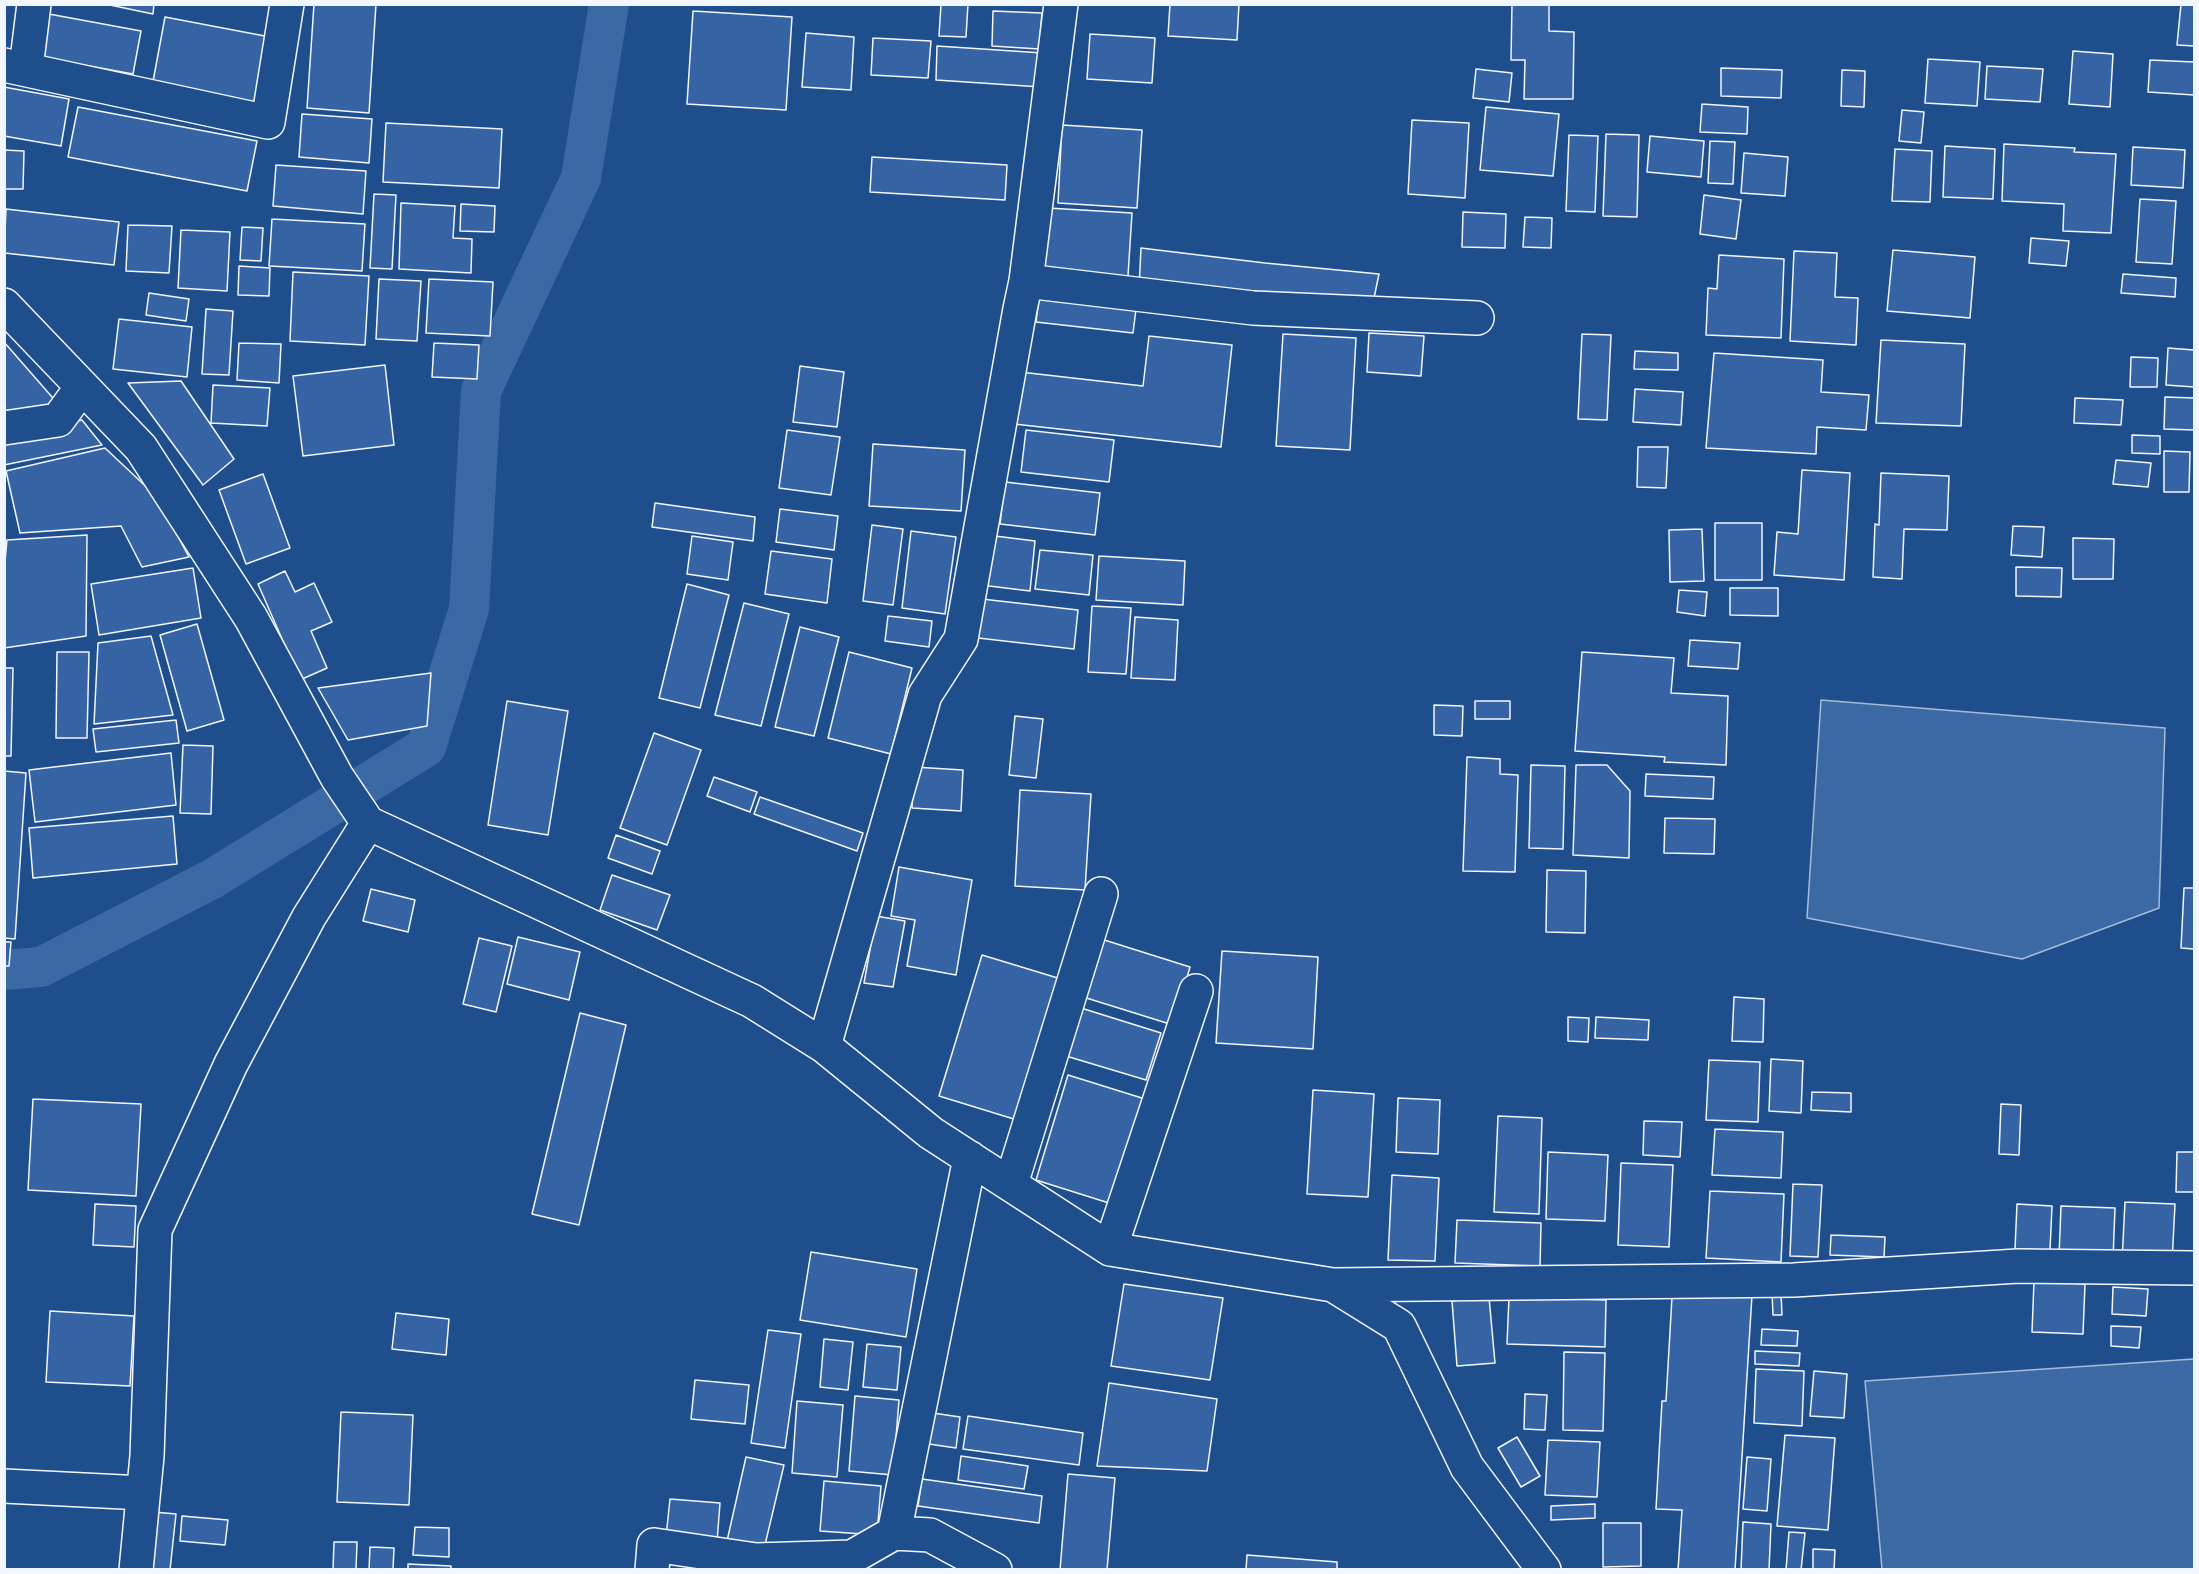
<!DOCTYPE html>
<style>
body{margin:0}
#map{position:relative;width:2199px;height:1574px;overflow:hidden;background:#1f4e8c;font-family:"Public Sans",sans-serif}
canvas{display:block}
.frame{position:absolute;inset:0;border:6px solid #f2f6ff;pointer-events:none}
</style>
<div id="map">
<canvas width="2199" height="1574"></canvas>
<div class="frame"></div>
</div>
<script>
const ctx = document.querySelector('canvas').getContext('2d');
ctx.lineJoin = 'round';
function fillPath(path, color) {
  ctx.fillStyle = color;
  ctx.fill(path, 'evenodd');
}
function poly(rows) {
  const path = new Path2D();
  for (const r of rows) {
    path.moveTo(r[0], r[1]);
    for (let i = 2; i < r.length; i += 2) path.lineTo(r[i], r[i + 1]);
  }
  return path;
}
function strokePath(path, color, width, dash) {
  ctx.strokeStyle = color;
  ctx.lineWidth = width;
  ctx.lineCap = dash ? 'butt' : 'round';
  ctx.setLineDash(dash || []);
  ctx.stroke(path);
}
const water = poly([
 [1821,700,2165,728,2159,908,2022,959,1807,918,1821,700],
 [2194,1359,2194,1569,1882,1569,1865,1381,2194,1359]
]);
const canal = poly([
 [4,970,41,967,212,879,426,747,469,609,481,391,581,178,609,4]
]);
const building = poly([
 [105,4,154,4,153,14,105,4],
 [314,4,376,4,369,113,307,108,314,4],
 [941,4,968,4,966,37,939,36,941,4],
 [1170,4,1239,4,1237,40,1168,36,1170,4],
 [1512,4,1549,4,1549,31,1574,32,1573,99,1524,99,1525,60,1511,60,1512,4],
 [2181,4,2194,4,2194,46,2177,45,2181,4],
 [693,11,792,17,786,110,687,104,693,11],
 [993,11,1042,13,1039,49,992,46,993,11],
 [49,14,141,31,133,74,40,57,49,14],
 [165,17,270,37,256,107,152,87,165,17],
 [806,33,854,37,851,90,802,87,806,33],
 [1090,34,1155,38,1152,83,1087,79,1090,34],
 [873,38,931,41,928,78,871,75,873,38],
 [937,46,1043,53,1041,87,936,80,937,46],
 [2073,51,2113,54,2110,107,2069,104,2073,51],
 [1928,59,1980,62,1977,106,1925,103,1928,59],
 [2150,60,2194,62,2194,95,2148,92,2150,60],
 [1987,66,2043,69,2040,102,1985,99,1987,66],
 [1721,68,1782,70,1781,98,1721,96,1721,68],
 [1476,69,1512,73,1509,102,1473,98,1476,69],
 [1842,70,1865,71,1864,107,1841,106,1842,70],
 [4,87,69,99,61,146,4,136,4,87],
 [1702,104,1748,107,1747,134,1700,132,1702,104],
 [78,107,257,141,247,191,68,157,78,107],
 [1486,107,1559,114,1553,176,1480,170,1486,107],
 [1902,110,1924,112,1921,143,1899,141,1902,110],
 [302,114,372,119,369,163,299,157,302,114],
 [1412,120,1469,123,1465,198,1408,194,1412,120],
 [386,123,502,129,499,188,383,182,386,123],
 [1062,125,1142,130,1137,208,1058,203,1062,125],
 [1606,134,1639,135,1637,217,1603,216,1606,134],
 [1569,135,1598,136,1595,212,1566,211,1569,135],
 [1650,136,1704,141,1701,177,1647,172,1650,136],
 [1710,141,1735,142,1733,184,1708,183,1710,141],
 [2004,144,2075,148,2074,152,2116,154,2111,233,2063,231,2064,204,2002,201,2004,144],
 [1945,146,1995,149,1993,199,1943,197,1945,146],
 [2133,147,2185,150,2183,188,2131,185,2133,147],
 [1895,149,1932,151,1930,202,1892,201,1895,149],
 [4,150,24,151,23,189,4,189,4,150],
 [1744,153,1788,157,1785,196,1741,193,1744,153],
 [872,157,1007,165,1005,200,870,192,872,157],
 [276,165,366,171,363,214,273,206,276,165],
 [374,194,396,195,392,269,370,268,374,194],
 [1704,195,1741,200,1736,239,1700,234,1704,195],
 [2140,199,2176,201,2172,264,2136,262,2140,199],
 [401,203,455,206,453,238,472,239,471,273,399,269,401,203],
 [461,204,495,206,494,232,460,231,461,204],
 [1048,208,1132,213,1128,276,1044,271,1048,208],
 [6,209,119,222,114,265,4,253,6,209],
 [1463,212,1506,214,1505,248,1462,247,1463,212],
 [1525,217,1552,218,1551,248,1523,247,1525,217],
 [272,219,365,224,362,271,269,266,272,219],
 [128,225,172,226,169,273,126,271,128,225],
 [242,227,263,228,261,261,240,260,242,227],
 [181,230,230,232,227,291,178,288,181,230],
 [2031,238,2069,241,2066,266,2029,263,2031,238],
 [1141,248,1265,263,1379,274,1373,303,1139,289,1141,248],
 [1893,250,1975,257,1970,318,1887,311,1893,250],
 [1794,251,1837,253,1835,297,1858,298,1856,345,1790,341,1794,251],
 [1719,255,1784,259,1781,338,1706,335,1708,288,1717,289,1719,255],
 [239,266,270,268,269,296,238,295,239,266],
 [293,272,369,276,365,345,290,341,293,272],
 [2123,274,2176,278,2175,297,2121,293,2123,274],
 [379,279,421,281,417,341,376,339,379,279],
 [429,279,493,282,490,336,426,333,429,279],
 [1040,290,1137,301,1133,333,1036,322,1040,290],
 [149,293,189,299,186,321,146,315,149,293],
 [206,309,233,311,229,375,202,374,206,309],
 [119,319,192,327,187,377,113,369,119,319],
 [1369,333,1424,336,1421,376,1367,372,1369,333],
 [1283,334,1356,338,1350,450,1276,446,1283,334],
 [1582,334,1611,335,1607,420,1578,419,1582,334],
 [1149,336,1232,345,1221,447,1014,424,1020,372,1143,386,1149,336],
 [1881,340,1965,344,1961,426,1876,423,1881,340],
 [4,342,59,405,4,413,4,342],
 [239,343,281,344,279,383,237,380,239,343],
 [434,343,479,345,477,379,432,377,434,343],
 [2168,348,2194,350,2194,387,2166,385,2168,348],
 [1635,351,1678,353,1678,370,1634,369,1635,351],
 [1714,353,1823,360,1821,392,1869,395,1866,430,1817,427,1816,454,1706,448,1714,353],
 [2131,357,2158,358,2157,387,2130,387,2131,357],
 [385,365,394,445,303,456,293,376,385,365],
 [800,366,844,372,837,427,793,422,800,366],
 [181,381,234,459,203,485,128,383,181,381],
 [213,385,270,388,267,426,211,423,213,385],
 [1635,389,1683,392,1681,425,1633,422,1635,389],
 [2165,397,2194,398,2194,430,2164,429,2165,397],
 [2075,398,2123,400,2121,425,2074,423,2075,398],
 [82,420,102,445,4,465,4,436,82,420],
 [787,430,840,437,831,495,779,488,787,430],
 [1026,430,1114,440,1109,482,1021,472,1026,430],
 [2132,435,2160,436,2160,454,2132,453,2132,435],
 [873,444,965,450,961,511,869,506,873,444],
 [1638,447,1668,447,1666,488,1637,487,1638,447],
 [105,448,156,496,189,557,142,567,121,526,20,533,6,471,105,448],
 [2164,451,2190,452,2189,492,2164,492,2164,451],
 [2116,460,2151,463,2148,487,2113,484,2116,460],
 [1802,470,1850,473,1844,580,1774,575,1777,532,1798,534,1802,470],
 [1881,473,1949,476,1947,530,1904,529,1902,579,1873,577,1875,524,1879,525,1881,473],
 [263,474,290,548,246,564,219,490,263,474],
 [1005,482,1100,493,1095,535,1000,524,1005,482],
 [655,503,755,517,753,541,652,527,655,503],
 [780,509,838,516,834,550,776,542,780,509],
 [1715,523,1762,523,1762,580,1715,580,1715,523],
 [872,525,903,529,893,605,863,601,872,525],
 [2013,526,2044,527,2042,557,2011,555,2013,526],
 [1702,529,1704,581,1670,582,1669,530,1702,529],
 [911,531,956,537,945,614,902,608,911,531],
 [87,535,86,636,4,648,4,571,7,540,87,535],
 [987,535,1035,541,1030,591,981,585,987,535],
 [692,536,733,542,728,580,687,574,692,536],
 [2073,538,2114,539,2113,579,2073,579,2073,538],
 [1040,550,1093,555,1089,595,1035,589,1040,550],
 [771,551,832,559,827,603,765,594,771,551],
 [1099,556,1185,561,1183,605,1096,600,1099,556],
 [2016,567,2062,568,2061,597,2016,596,2016,567],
 [193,568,201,618,99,635,91,584,193,568],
 [285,571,295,592,314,583,332,622,311,631,327,668,300,680,258,584,285,571],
 [687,584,729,595,700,708,659,698,687,584],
 [1730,588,1778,588,1778,616,1730,615,1730,588],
 [1679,590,1707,592,1705,616,1677,612,1679,590],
 [982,599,1078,610,1074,649,978,638,982,599],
 [744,603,789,614,761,726,715,715,744,603],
 [1092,606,1131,608,1126,674,1088,672,1092,606],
 [888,616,932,621,929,647,885,641,888,616],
 [1135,617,1178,620,1175,680,1131,678,1135,617],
 [197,624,224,720,187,731,160,635,197,624],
 [800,627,839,637,814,736,775,727,800,627],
 [151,636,173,715,94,724,98,643,151,636],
 [1690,640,1740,643,1738,669,1688,666,1690,640],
 [57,652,89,652,87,738,56,738,57,652],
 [849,652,912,668,891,754,828,738,849,652],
 [1582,652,1674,658,1671,693,1728,696,1726,765,1664,762,1665,757,1575,751,1582,652],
 [4,668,13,668,11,756,4,756,4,668],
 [431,673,427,726,348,740,318,688,431,673],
 [507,701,568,711,548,835,488,825,507,701],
 [1475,701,1510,701,1510,719,1475,719,1475,701],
 [1434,705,1463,706,1462,736,1434,735,1434,705],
 [1015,716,1043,719,1036,778,1009,775,1015,716],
 [176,720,179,743,96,752,93,729,176,720],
 [654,733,701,750,667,845,620,828,654,733],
 [183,745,213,746,211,814,180,813,183,745],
 [171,753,176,805,35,822,29,770,171,753],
 [1467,757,1500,759,1500,774,1518,775,1515,872,1463,871,1467,757],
 [1531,765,1565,766,1563,849,1529,848,1531,765],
 [1576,765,1607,765,1630,791,1629,858,1573,855,1576,765],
 [914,767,963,770,961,811,912,808,914,767],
 [4,771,26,773,15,939,4,938,4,771],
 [1646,774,1714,777,1713,799,1645,796,1646,774],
 [714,777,757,792,750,812,707,796,714,777],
 [1020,790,1091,794,1085,890,1015,886,1020,790],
 [760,797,863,833,857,851,754,814,760,797],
 [173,816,177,864,33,878,29,828,173,816],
 [1665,818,1715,819,1714,854,1664,853,1665,818],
 [616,835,660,851,652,874,608,858,616,835],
 [899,867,972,880,956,975,907,966,915,920,891,916,899,867],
 [1547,870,1586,871,1585,933,1546,932,1547,870],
 [612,875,670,895,657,930,600,910,612,875],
 [2184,888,2194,888,2194,949,2181,948,2184,888],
 [371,889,415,900,408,932,363,921,371,889],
 [876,916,905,921,893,987,864,983,876,916],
 [518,937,580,952,569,1000,507,984,518,937],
 [479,938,512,946,496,1012,463,1004,479,938],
 [1098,938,1190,967,1173,1025,1080,996,1098,938],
 [4,942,11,942,9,966,4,966,4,942],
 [1222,951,1318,957,1313,1049,1216,1043,1222,951],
 [982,955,1061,979,1017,1120,939,1096,982,955],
 [1734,997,1764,999,1763,1042,1732,1041,1734,997],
 [1081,1008,1161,1033,1146,1080,1066,1056,1081,1008],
 [580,1013,626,1025,579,1225,532,1214,580,1013],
 [1568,1017,1589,1018,1588,1042,1568,1041,1568,1017],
 [1596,1017,1649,1020,1648,1040,1595,1038,1596,1017],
 [1771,1059,1803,1061,1801,1113,1769,1111,1771,1059],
 [1709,1060,1760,1062,1758,1122,1706,1120,1709,1060],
 [1068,1075,1145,1099,1112,1204,1036,1180,1068,1075],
 [1313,1090,1374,1094,1368,1197,1307,1194,1313,1090],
 [1812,1092,1851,1093,1851,1112,1811,1110,1812,1092],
 [1398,1098,1440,1100,1438,1154,1396,1152,1398,1098],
 [33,1099,141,1104,136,1196,28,1190,33,1099],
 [2001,1104,2021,1105,2019,1155,1999,1154,2001,1104],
 [1498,1116,1542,1118,1539,1214,1494,1212,1498,1116],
 [1644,1121,1682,1122,1680,1157,1643,1155,1644,1121],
 [1715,1129,1783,1132,1781,1178,1712,1175,1715,1129],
 [1548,1152,1608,1155,1605,1221,1546,1219,1548,1152],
 [2177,1152,2194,1152,2194,1192,2176,1192,2177,1152],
 [1621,1163,1673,1165,1669,1247,1618,1245,1621,1163],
 [1392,1175,1439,1178,1435,1261,1388,1260,1392,1175],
 [1793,1184,1822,1185,1818,1257,1790,1256,1793,1184],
 [1710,1191,1784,1194,1781,1262,1706,1258,1710,1191],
 [2125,1202,2175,1204,2172,1263,2122,1261,2125,1202],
 [95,1204,136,1206,134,1247,93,1245,95,1204],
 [2017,1204,2052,1206,2050,1250,2015,1249,2017,1204],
 [2061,1206,2115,1208,2113,1259,2059,1257,2061,1206],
 [1457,1220,1541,1223,1540,1266,1455,1263,1457,1220],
 [1831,1235,1885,1237,1884,1257,1830,1255,1831,1235],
 [811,1252,917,1269,906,1337,800,1320,811,1252],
 [2034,1281,2085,1284,2083,1334,2032,1332,2034,1281],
 [1124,1284,1223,1298,1210,1380,1111,1366,1124,1284],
 [2113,1287,2148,1289,2146,1316,2112,1314,2113,1287],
 [1699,1292,1752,1295,1735,1570,1678,1570,1682,1510,1656,1509,1662,1401,1666,1401,1672,1297,1699,1298,1699,1292],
 [1772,1292,1781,1292,1782,1315,1773,1315,1772,1292],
 [1489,1297,1495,1363,1457,1366,1452,1301,1489,1297],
 [1509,1297,1606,1300,1605,1347,1507,1344,1509,1297],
 [50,1311,134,1316,130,1386,46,1382,50,1311],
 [396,1313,449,1319,446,1355,392,1349,396,1313],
 [2111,1326,2141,1327,2139,1348,2111,1346,2111,1326],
 [1762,1329,1798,1331,1797,1346,1761,1345,1762,1329],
 [768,1330,801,1334,785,1448,751,1443,768,1330],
 [824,1339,853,1342,848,1390,820,1387,824,1339],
 [867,1344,901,1347,897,1390,863,1387,867,1344],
 [1755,1351,1800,1353,1799,1366,1755,1364,1755,1351],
 [1564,1352,1605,1353,1603,1431,1563,1430,1564,1352],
 [1756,1369,1804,1371,1802,1426,1754,1423,1756,1369],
 [1814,1371,1847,1374,1844,1418,1810,1416,1814,1371],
 [695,1380,749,1385,745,1424,691,1419,695,1380],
 [1109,1383,1217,1399,1207,1471,1097,1466,1109,1383],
 [1525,1394,1547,1395,1545,1430,1524,1429,1525,1394],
 [855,1396,899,1400,893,1475,849,1471,855,1396],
 [797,1401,843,1405,837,1477,792,1473,797,1401],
 [341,1412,413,1415,409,1505,337,1502,341,1412],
 [926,1412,960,1417,956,1448,922,1443,926,1412],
 [968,1416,1083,1433,1079,1465,963,1449,968,1416],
 [1785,1435,1835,1438,1828,1530,1777,1526,1785,1435],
 [1517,1437,1540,1476,1521,1487,1498,1448,1517,1437],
 [1548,1440,1600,1442,1597,1497,1545,1495,1548,1440],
 [961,1456,1028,1466,1024,1489,958,1480,961,1456],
 [746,1457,784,1465,764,1549,727,1541,746,1457],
 [1747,1457,1771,1459,1767,1511,1743,1509,1747,1457],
 [1068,1474,1115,1478,1107,1570,1060,1570,1068,1474],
 [922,1479,1042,1496,1039,1523,918,1506,922,1479],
 [824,1481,881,1486,877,1535,820,1531,824,1481],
 [670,1499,720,1503,717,1542,666,1537,670,1499],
 [1595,1504,1595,1518,1551,1520,1551,1506,1595,1504],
 [154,1512,176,1514,170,1570,148,1570,154,1512],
 [182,1516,228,1520,225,1545,180,1541,182,1516],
 [1743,1522,1771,1524,1769,1570,1741,1570,1743,1522],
 [1603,1523,1641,1523,1641,1566,1603,1567,1603,1523],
 [415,1527,449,1528,449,1557,413,1555,415,1527],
 [1789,1532,1805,1533,1801,1570,1786,1570,1789,1532],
 [334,1542,357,1542,356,1570,333,1570,334,1542],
 [370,1547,394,1548,393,1570,369,1570,370,1547],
 [1813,1549,1835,1550,1834,1570,1813,1570,1813,1549],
 [1247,1555,1337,1562,1337,1570,1246,1570,1247,1555],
 [408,1564,451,1566,451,1570,408,1570,408,1564]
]);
const minor = poly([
 [4,65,268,122,287,4],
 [26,68,34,4],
 [1026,281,1253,308,1477,318],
 [4,305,141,448,251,618,337,777,368,823,752,1001,824,1046,931,1133,1110,1249,1333,1285,1399,1326,1467,1467,1544,1570],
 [4,428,58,420,82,387],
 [824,1046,925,695,961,639,1020,309,1026,281,1061,4],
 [970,1158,894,1533,930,1535,995,1570],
 [1011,1184,1101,894],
 [1110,1249,1196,991],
 [1333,1285,1794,1280,2018,1266,2194,1268],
 [4,1486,143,1493],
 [136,1570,147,1456,155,1230,231,1064,309,917,368,823],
 [652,1570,654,1545,756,1560,852,1557,894,1533]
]);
fillPath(water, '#3b69a3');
strokePath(water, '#a8bbd7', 1.5);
strokePath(canal, '#3b69a3', 40);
fillPath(building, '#3563a3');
strokePath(building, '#f2f6ff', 1.5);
strokePath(minor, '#f2f6ff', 36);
strokePath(minor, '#1f4e8c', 33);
</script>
